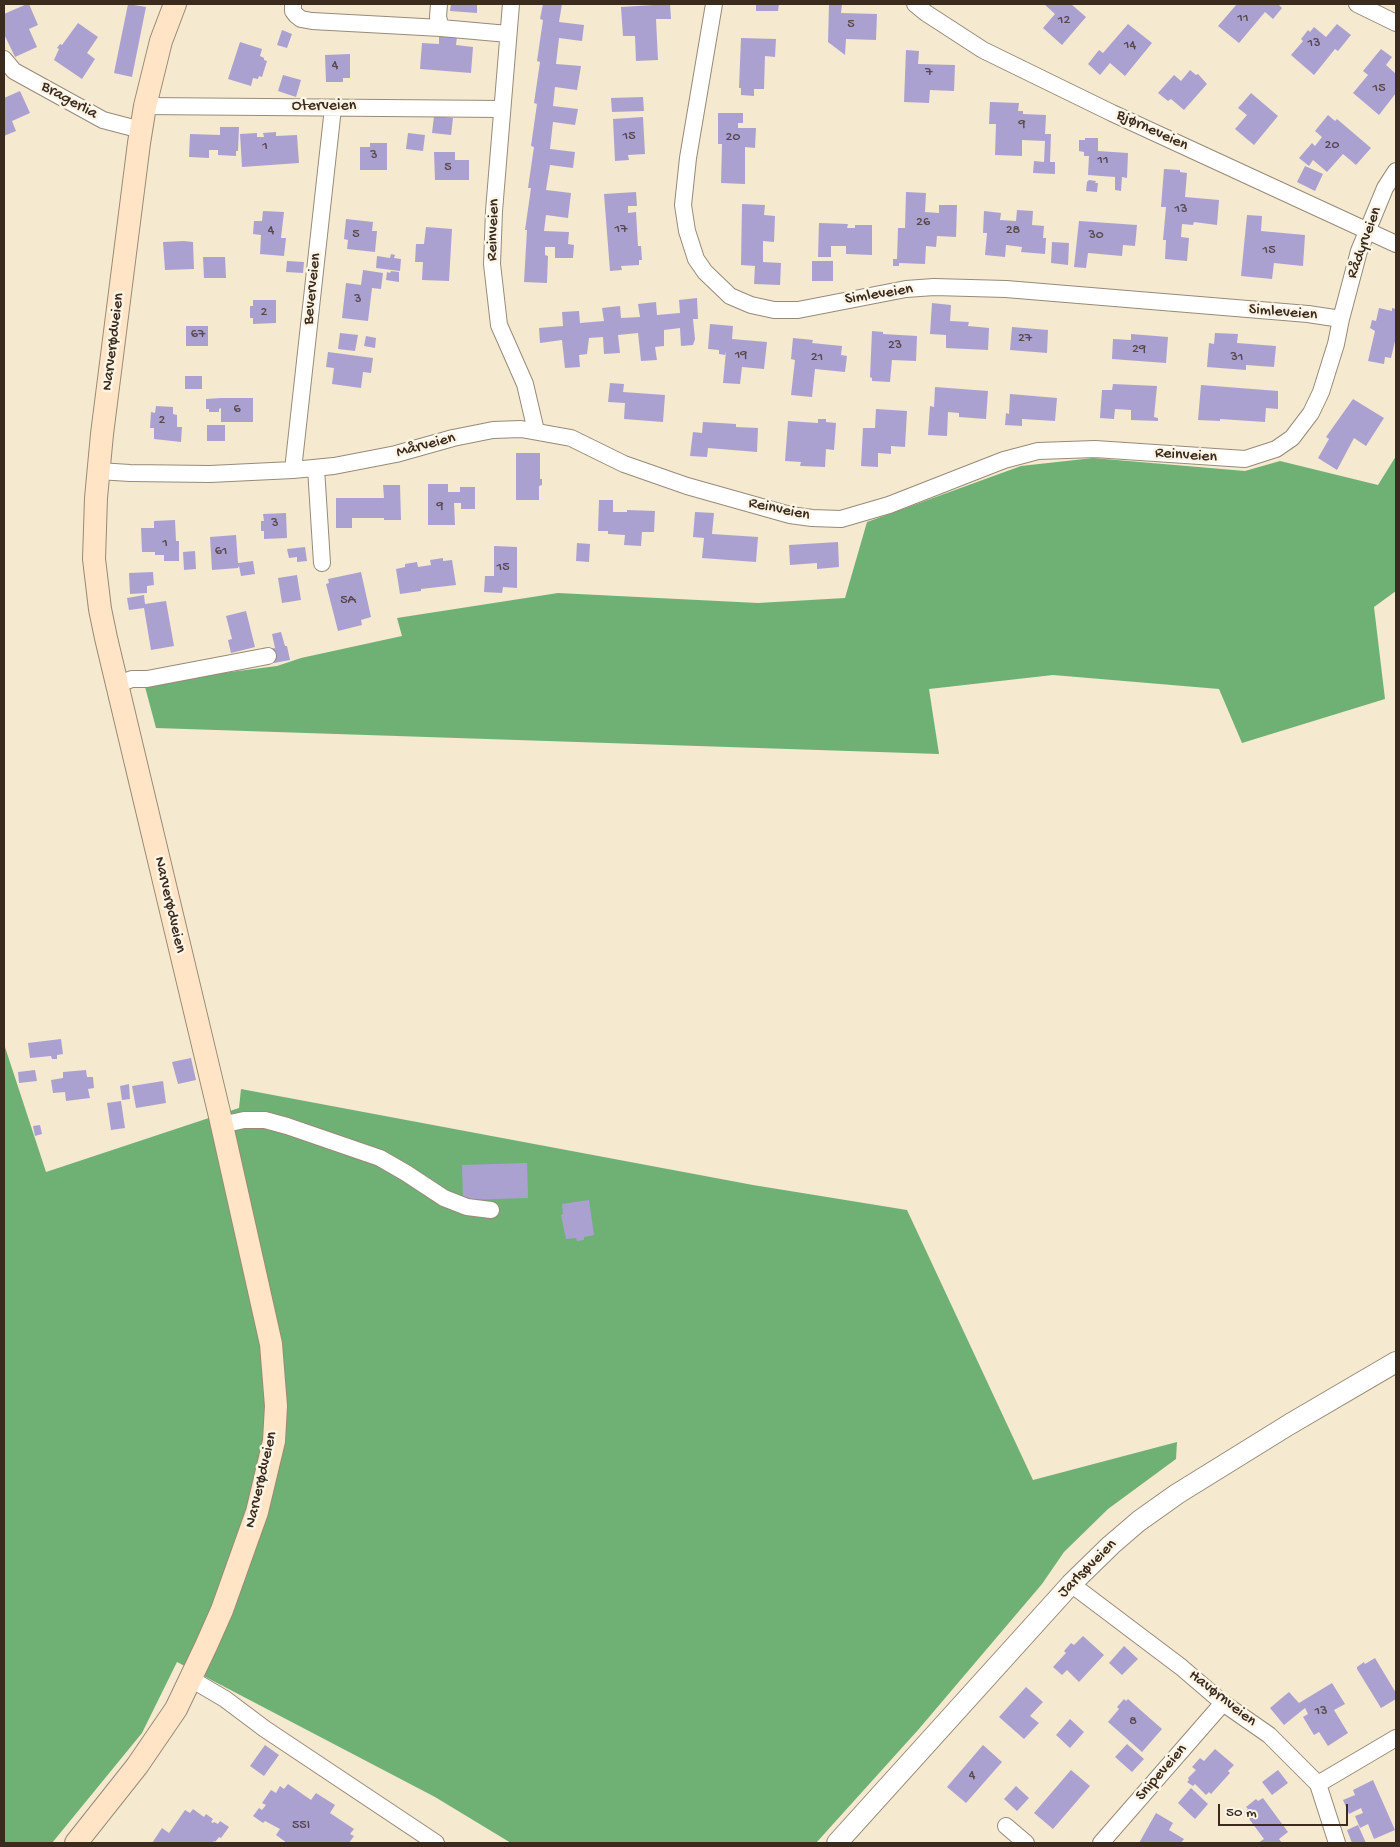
<!DOCTYPE html>
<meta charset="utf-8">
<style>
body{margin:0}
#map{position:relative;width:1400px;height:1847px;overflow:hidden;background:#f5e9d0;font-family:"Gochi Hand",sans-serif}
canvas{display:block}
.frame{position:absolute;inset:0;border:5px solid #3b2a1e;pointer-events:none}
.scale{position:absolute;left:1218px;top:1804px;width:130px;height:22px;box-sizing:border-box;border:2px solid #3b2a1e;border-top:0;padding-left:6px;font-size:15px;line-height:18px;white-space:nowrap;color:#3b2a1e;-webkit-text-stroke:4px #fcf5e5;paint-order:stroke}
</style>
<div id="map">
<canvas width="1400" height="1847"></canvas>
<div class="frame"></div>
<div class="scale">50 m</div>
</div>
<script>
const ctx = document.querySelector('canvas').getContext('2d');
ctx.lineJoin = 'round';
function fillPath(path, color) {
  ctx.fillStyle = color;
  ctx.fill(path, 'evenodd');
}
function poly(rows) {
  const path = new Path2D();
  for (const r of rows) {
    path.moveTo(r[0], r[1]);
    for (let i = 2; i < r.length; i += 2) path.lineTo(r[i], r[i + 1]);
  }
  return path;
}
function strokePath(path, color, width, dash) {
  ctx.strokeStyle = color;
  ctx.lineWidth = width;
  ctx.lineCap = dash ? 'butt' : 'round';
  ctx.setLineDash(dash || []);
  ctx.stroke(path);
}
function drawText(font, color, halo, rows, align = 'center') {
  ctx.font = font + ' "Gochi Hand",sans-serif';
  ctx.lineWidth = 5;
  ctx.setLineDash([]);
  ctx.textBaseline = 'middle';
  ctx.strokeStyle = halo;
  ctx.fillStyle = color;
  for (const [text, x, y, turn = 0] of rows) {
    ctx.save();
    ctx.translate(x, y);
    ctx.rotate((+turn || 0) * Math.PI / 180);
    ctx.textAlign = isNaN(turn) ? turn : align;
    if (halo) ctx.strokeText(text, 0, 0);
    ctx.fillText(text, 0, 0);
    ctx.restore();
  }
}
const forest = poly([
 [1396,456,1396,591,1374,607,1385,699,1242,743,1219,689,1053,675,929,689,939,754,156,728,144,683,277,666,301,658,402,636,397,618,558,593,758,603,845,598,867,522,1021,466,1093,458,1245,471,1280,461,1378,485],
 [4,1044,46,1172,239,1108,241,1089,753,1185,907,1210,1033,1480,1177,1442,1176,1459,1108,1509,1064,1552,1042,1584,918,1730,816,1843,511,1843,435,1797,177,1662,142,1733,52,1843,4,1843]
]);
const building = poly([
 [27,4,29,4,38,25,29,29,37,47,15,57,4,34,4,14],
 [128,4,146,7,132,77,114,73],
 [451,4,477,4,477,13,450,11],
 [543,4,562,4,559,22,584,25,582,41,559,38,556,64,581,66,577,90,555,87,553,106,578,109,575,125,553,122,550,149,575,152,573,168,550,165,546,190,571,193,568,218,546,215,544,231,569,232,568,244,574,245,573,258,555,258,555,247,545,247,545,255,548,256,547,283,524,282,527,230,525,230,531,188,528,188,534,147,531,146,537,104,534,103,540,62,537,61,543,20,540,19],
 [670,4,671,19,656,19,658,60,636,61,635,36,623,36,621,7],
 [756,4,779,4,778,11,756,11],
 [829,4,842,4,841,13,877,14,876,40,846,39,845,55,828,42],
 [1044,4,1071,4,1086,17,1062,45,1043,28,1055,14],
 [1237,4,1278,4,1282,8,1273,19,1265,12,1239,43,1218,26],
 [78,23,98,37,87,53,95,59,82,79,54,60,59,49,57,48,60,44,62,45],
 [1128,24,1152,43,1125,76,1110,63,1100,75,1088,64,1099,50,1103,53],
 [1337,24,1351,35,1338,51,1335,49,1314,75,1291,55,1303,41,1301,39,1308,30,1310,32,1314,27,1326,37],
 [282,30,292,34,287,48,277,45],
 [439,36,457,37,456,45,473,47,471,73,420,69,422,43,439,44],
 [741,38,776,39,775,57,765,56,764,89,754,89,754,96,741,95,741,88,739,88],
 [240,42,262,49,260,56,264,58,264,60,267,61,262,77,259,76,258,79,253,78,251,86,228,79],
 [1381,49,1392,57,1386,65,1396,74,1396,93,1379,115,1353,93,1368,75,1363,71],
 [906,50,919,51,918,64,955,65,954,91,930,90,929,103,904,102],
 [350,54,350,78,343,78,343,82,326,82,325,55],
 [1190,70,1196,75,1198,74,1207,84,1184,110,1171,99,1168,101,1158,93,1174,75,1181,81],
 [283,75,301,80,296,97,278,91],
 [20,91,30,113,12,121,16,131,4,136,4,98],
 [1251,93,1278,116,1254,145,1235,129,1247,115,1238,108],
 [643,97,644,111,612,112,611,98],
 [990,102,1019,103,1018,111,1023,111,1023,114,1046,115,1045,134,1051,134,1050,162,1055,162,1055,174,1033,173,1034,161,1044,162,1045,141,1022,140,1022,156,995,155,996,124,989,124],
 [718,113,743,113,743,123,738,123,738,128,756,128,755,148,745,147,745,184,721,183,722,144,718,144],
 [1328,115,1335,121,1337,119,1371,148,1356,165,1343,154,1327,172,1313,160,1309,166,1299,158,1312,143,1315,146,1322,137,1315,131],
 [434,116,453,118,451,135,432,133],
 [643,117,645,154,628,155,629,160,615,161,613,119],
 [220,127,239,127,238,151,236,151,236,156,218,155,218,150,209,150,209,158,189,157,190,134,220,135],
 [276,132,276,136,297,135,299,163,242,167,240,134,257,133,257,137,264,137,263,133],
 [408,133,425,135,423,151,406,149],
 [1085,138,1098,138,1098,151,1128,153,1127,178,1122,177,1121,191,1115,190,1115,177,1088,175,1089,156,1084,156,1084,152,1079,151,1079,140,1085,140],
 [370,143,387,143,387,170,360,170,360,147,370,147],
 [434,152,455,152,455,160,469,160,469,180,435,180],
 [1305,166,1323,174,1315,191,1297,182],
 [1164,169,1180,170,1180,172,1187,173,1185,197,1219,200,1217,225,1194,222,1193,225,1182,224,1181,237,1189,238,1187,261,1165,259,1166,240,1163,240,1166,207,1161,207],
 [1089,180,1096,181,1095,183,1098,183,1097,192,1086,191,1087,182],
 [636,192,637,206,628,206,628,213,636,212,638,246,641,246,642,260,639,260,639,265,621,266,622,270,610,271,604,194],
 [906,192,926,193,925,212,939,213,939,205,957,205,956,237,937,236,936,247,926,246,925,264,899,263,899,266,893,266,893,259,897,259,898,228,905,228],
 [742,204,765,205,764,215,775,216,774,242,763,241,763,262,781,263,780,285,754,284,755,266,741,265],
 [1017,210,1033,211,1032,225,1044,226,1043,238,1046,238,1045,254,1021,252,1022,247,1006,245,1005,257,985,255,987,233,983,233,984,211,1001,213,1000,220,1016,221],
 [263,211,284,212,281,238,286,238,284,256,260,254,261,235,253,234,254,221,262,221],
 [1247,215,1262,216,1261,231,1305,235,1303,266,1274,263,1272,279,1241,276],
 [346,219,373,222,372,231,377,231,375,252,347,249,348,240,344,239],
 [1079,221,1137,225,1135,246,1123,245,1122,256,1088,253,1086,268,1074,267],
 [819,223,848,224,847,228,855,228,855,225,872,225,872,255,846,254,846,246,831,246,831,257,818,257],
 [426,227,452,229,449,281,422,280,423,262,415,262,416,244,424,244],
 [184,241,193,242,194,269,165,270,163,242],
 [1052,242,1069,243,1068,265,1051,263],
 [391,254,395,255,394,258,401,259,400,271,376,268,377,256,390,258],
 [203,257,225,257,226,278,204,278],
 [287,261,304,262,303,273,286,272],
 [812,261,833,261,833,281,812,281],
 [363,270,383,273,381,289,372,288,368,321,342,318,346,283,361,285],
 [391,271,399,272,399,282,386,280,387,272,390,273],
 [697,298,698,319,693,319,695,339,693,345,681,346,680,328,664,330,664,346,655,347,657,360,641,361,638,333,618,335,620,353,604,354,603,337,589,338,587,354,579,355,580,367,565,368,562,340,540,343,539,328,563,326,562,312,579,311,580,323,604,321,602,308,620,306,621,318,640,317,638,304,656,302,657,315,680,313,679,300],
 [253,300,276,300,276,323,253,324,253,318,250,318,250,306,253,306],
 [932,303,951,305,950,321,969,322,968,326,989,328,988,350,946,348,946,335,930,334],
 [1379,308,1392,311,1392,308,1396,309,1396,337,1391,358,1385,357,1384,364,1368,361,1375,331,1370,328,1372,320,1376,321],
 [710,324,733,326,732,339,767,342,764,369,742,367,740,384,723,383,726,351,725,355,719,354,719,350,708,349],
 [186,326,208,326,208,346,186,346],
 [1012,327,1048,330,1047,353,1010,350],
 [872,331,883,332,883,334,917,336,916,361,892,360,890,382,872,381,872,378,870,377],
 [340,333,358,335,355,351,338,349],
 [1215,333,1238,334,1237,343,1276,346,1274,367,1246,365,1246,370,1207,367,1209,343,1214,344],
 [1131,334,1168,337,1166,363,1112,359,1113,339,1131,340],
 [366,336,376,338,375,348,364,346],
 [793,338,813,340,812,343,842,346,841,355,847,356,845,372,815,369,812,397,791,395,795,360,791,359],
 [328,352,373,358,371,373,363,372,361,388,332,384,334,368,326,367],
 [185,376,202,376,202,389,185,389],
 [610,383,624,384,623,392,665,395,663,422,624,419,625,403,608,402],
 [1113,384,1157,386,1154,417,1158,418,1158,421,1131,420,1131,410,1115,409,1114,419,1100,418,1102,390,1112,390],
 [1201,385,1278,391,1278,409,1266,408,1265,422,1220,419,1220,421,1198,420],
 [935,387,988,391,986,419,959,417,959,413,948,412,947,436,928,435,930,406,934,407],
 [1010,394,1057,398,1055,421,1022,419,1022,426,1005,425,1006,413,1009,414],
 [221,398,253,398,253,422,221,422,221,408,219,409,219,412,209,412,209,409,206,409,206,399],
 [1353,399,1384,418,1366,446,1354,438,1337,470,1318,458,1329,439,1326,437],
 [156,406,173,407,173,414,177,415,177,427,182,427,181,442,154,439,154,428,150,428,151,412,155,413],
 [876,409,907,411,905,447,891,446,891,454,878,453,878,467,861,466,863,428,875,428],
 [818,419,826,419,826,422,836,423,834,450,826,449,825,467,800,466,801,462,785,461,788,421,818,423],
 [703,422,736,424,736,427,758,428,757,452,708,448,707,457,690,456,693,432,702,433],
 [207,425,225,425,225,441,207,441],
 [516,453,540,453,540,479,542,479,542,485,539,486,539,500,516,500],
 [428,484,448,484,448,492,460,492,460,487,475,487,475,509,461,509,461,503,454,503,455,525,428,525],
 [383,485,400,485,401,520,384,520,384,518,352,518,352,528,336,528,336,498,384,498],
 [599,500,613,500,613,512,627,512,627,510,655,511,654,532,642,532,641,546,624,545,625,535,608,534,608,531,598,531],
 [695,512,714,513,712,534,758,537,756,562,702,558,704,538,693,537],
 [286,513,287,538,264,539,264,531,261,531,261,521,264,521,263,514],
 [175,520,176,541,179,541,179,561,164,561,164,555,155,555,155,552,142,552,141,528,154,528,154,521],
 [236,535,238,563,253,561,255,574,241,576,239,566,238,568,212,570,210,537],
 [838,542,839,567,817,569,817,563,790,565,789,545],
 [577,543,590,544,589,562,576,561],
 [494,546,517,547,517,588,503,587,502,593,484,592,485,576,494,576],
 [305,547,307,561,297,562,297,557,289,558,287,549],
 [195,551,196,569,184,570,183,552],
 [443,558,443,561,452,560,456,585,421,589,421,591,400,594,396,569,405,567,405,564,417,562,418,567,431,565,430,560],
 [153,572,154,585,147,586,147,593,130,594,129,573],
 [361,572,371,617,361,620,362,625,338,631,326,584,329,583,328,579],
 [297,575,301,600,282,603,278,578],
 [144,595,145,604,166,601,174,646,151,650,144,608,129,610,127,598],
 [246,611,255,647,231,653,228,640,232,639,226,616],
 [281,632,285,646,287,646,290,660,274,663,271,649,275,648,272,634],
 [61,1039,63,1054,57,1055,57,1059,52,1059,51,1056,30,1058,28,1043],
 [191,1058,196,1080,178,1084,172,1062],
 [35,1070,37,1081,19,1083,18,1072],
 [86,1070,87,1077,93,1077,94,1088,88,1089,90,1098,66,1101,65,1092,53,1093,51,1080,63,1078,63,1072],
 [163,1081,166,1103,136,1108,132,1086],
 [129,1084,130,1099,122,1100,120,1086],
 [121,1101,125,1128,111,1130,107,1103],
 [40,1125,42,1134,35,1136,33,1126],
 [527,1163,528,1198,463,1200,462,1165],
 [589,1200,594,1235,584,1237,584,1240,577,1241,576,1238,566,1239,561,1215,563,1214,562,1204],
 [1083,1636,1104,1655,1079,1682,1067,1670,1062,1675,1053,1667,1066,1653,1064,1651,1071,1643,1074,1645],
 [1124,1646,1138,1659,1122,1675,1109,1663],
 [1375,1658,1396,1693,1396,1699,1381,1708,1357,1669,1357,1667,1364,1662,1365,1664],
 [1332,1683,1345,1704,1334,1710,1348,1733,1328,1746,1319,1732,1314,1735,1303,1717,1308,1714,1305,1708,1284,1725,1270,1708,1289,1692,1299,1703],
 [1026,1687,1043,1702,1030,1716,1039,1723,1024,1739,999,1717],
 [1124,1699,1126,1701,1128,1699,1162,1729,1142,1752,1108,1722,1119,1709,1117,1707],
 [1070,1719,1084,1732,1070,1748,1056,1735],
 [1127,1744,1144,1759,1132,1772,1115,1757],
 [265,1745,279,1755,264,1776,250,1766],
 [983,1745,1002,1762,966,1803,947,1787],
 [1215,1749,1234,1765,1228,1771,1230,1773,1211,1794,1209,1792,1206,1795,1195,1784,1193,1786,1187,1782,1189,1780,1188,1778,1196,1770,1192,1767,1200,1758,1204,1761],
 [1071,1770,1090,1786,1053,1829,1034,1813],
 [1278,1770,1288,1783,1272,1795,1262,1782],
 [1373,1780,1395,1830,1374,1839,1368,1824,1360,1828,1355,1816,1363,1813,1361,1808,1349,1814,1343,1800,1355,1795,1353,1790],
 [288,1784,311,1800,316,1793,335,1805,330,1813,354,1829,350,1834,354,1836,349,1843,287,1843,276,1835,280,1829,265,1821,263,1823,253,1816,259,1808,262,1810,266,1805,262,1803,271,1790,276,1793,280,1786,284,1789],
 [1016,1786,1029,1798,1017,1811,1004,1799],
 [1191,1788,1208,1804,1195,1819,1178,1803],
 [1263,1798,1288,1832,1279,1839,1282,1843,1258,1843,1264,1839,1244,1812,1248,1809,1246,1807,1256,1799,1258,1801],
 [193,1809,204,1817,206,1814,213,1819,211,1822,213,1823,214,1822,218,1824,220,1821,229,1827,221,1838,219,1837,215,1842,214,1841,212,1843,152,1843,162,1828,169,1833,185,1810,190,1813],
 [1156,1813,1173,1823,1169,1830,1184,1839,1181,1843,1139,1843],
 [1358,1825,1366,1843,1352,1843,1347,1830]
]);
const minor = poly([
 [293,4,293,11,296,15,301,19,312,21,441,28,508,34],
 [439,4,438,17,441,28],
 [511,4,494,211,492,264,499,325,525,384,536,431],
 [714,4,688,158,683,205,687,231,696,259,705,272,730,296,751,305,774,310,798,310,906,289,934,287,1006,289,1308,314,1341,319],
 [915,4,926,13,983,50,1112,113,1396,244],
 [1357,4,1396,23],
 [4,59,14,71,103,120,141,130],
 [145,106,502,109],
 [316,468,322,563],
 [293,470,333,108],
 [98,471,130,473,210,474,293,470,334,466,396,454,453,438,493,430,521,429,571,438,624,464,687,486,790,515,812,518,841,519,889,505,1004,460,1038,451,1095,449,1245,459,1276,449,1292,438,1311,413,1321,392,1336,344,1341,319,1359,251,1385,188,1396,171],
 [118,684,132,679,147,679,268,656],
 [221,1125,244,1120,265,1120,287,1126,380,1158,406,1173,444,1198,467,1207,491,1210],
 [1071,1584,1181,1667,1223,1703,1269,1735,1318,1784,1337,1843],
 [191,1679,225,1699,265,1729,436,1843],
 [1318,1784,1396,1738],
 [1006,1826,1026,1843],
 [1101,1843,1223,1703]
]);
const tertiary = poly([
 [837,1843,1071,1584,1111,1545,1139,1521,1177,1494,1290,1424,1396,1362]
]);
const secondary = poly([
 [76,1843,137,1766,176,1709,206,1646,222,1610,257,1512,274,1441,276,1406,271,1344,219,1112,106,638,100,609,94,559,96,498,102,434,139,143,145,106,161,41,175,4]
]);
const numberNames = [
 ["11",1243,19],
 ["12",1064,21],
 ["5",851,25],
 ["13",1314,44],
 ["14",1130,46],
 ["4",335,66],
 ["7",929,73],
 ["15",1379,89],
 ["9",1022,125],
 ["15",629,137],
 ["20",733,138],
 ["20",1332,146],
 ["1",265,147],
 ["3",374,156],
 ["11",1103,161],
 ["5",448,168],
 ["13",1181,210],
 ["26",923,223],
 ["17",621,230],
 ["4",271,231],
 ["28",1013,231],
 ["5",356,235],
 ["30",1096,236],
 ["15",1269,251],
 ["3",358,300],
 ["2",264,313],
 ["67",198,335],
 ["27",1025,339],
 ["23",895,346],
 ["29",1139,350],
 ["19",741,356],
 ["21",817,358],
 ["31",1237,358],
 ["6",237,410],
 ["2",162,421],
 ["9",440,507],
 ["3",275,524],
 ["1",165,544],
 ["61",221,552],
 ["15",503,568],
 ["5A",348,601],
 ["13",1321,1712],
 ["8",1133,1722],
 ["4",972,1776],
 ["55I",301,1826]
];
const streetNames = [
 ["Bragerlia",69,101,29],
 ["Oterveien",324,107],
 ["Bjørneveien",1152,131,25],
 ["Reinveien",494,230,-88],
 ["Rådyrveien",1365,243,-70],
 ["Beverveien",313,289,-84],
 ["Simleveien",879,295,-9],
 ["Simleveien",1283,313,5],
 ["Narverødveien",114,342,-83],
 ["Mårveien",426,446,-15],
 ["Reinveien",1186,456,4],
 ["Reinveien",779,510,12],
 ["Narverødveien",169,905,77],
 ["Narverødveien",262,1480,-77],
 ["Jarlsøveien",1088,1569,-45],
 ["Havørnveien",1222,1699,38],
 ["Snipeveien",1162,1773,-49]
];
fillPath(forest, '#6fb174');
fillPath(building, '#aba1d1');
strokePath(minor, '#988a77', 18);
strokePath(tertiary, '#988a77', 22);
strokePath(secondary, '#988a77', 24);
strokePath(minor, '#fff', 16);
strokePath(tertiary, '#fff', 20);
strokePath(secondary, '#ffe4c6', 22);
drawText('14px', '#57484b', null, numberNames);
drawText('16px', '#3b2a1e', '#fcf5e5', streetNames);
</script>
